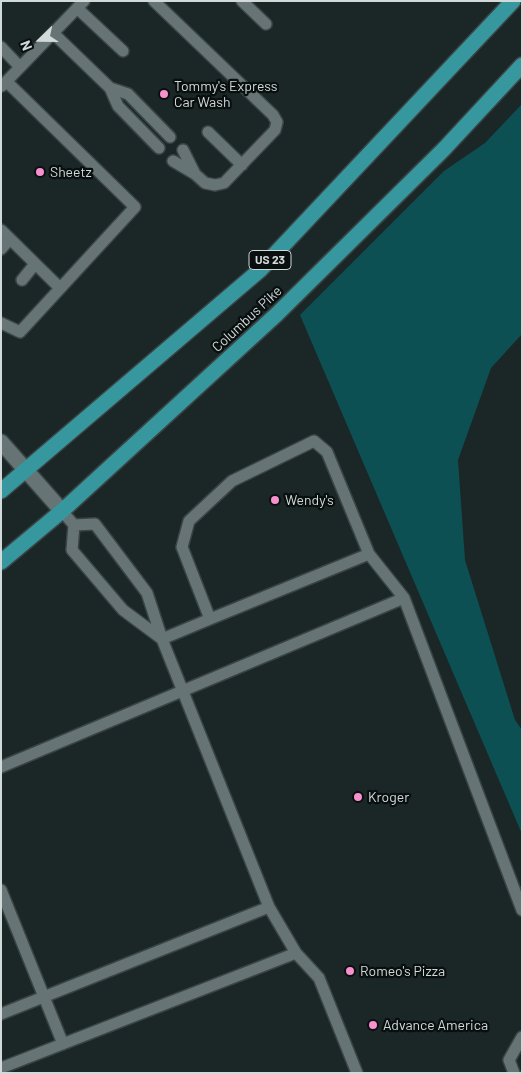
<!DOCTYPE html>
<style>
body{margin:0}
#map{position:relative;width:523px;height:1074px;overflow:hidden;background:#1b2627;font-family:Barlow,sans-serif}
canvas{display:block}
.frame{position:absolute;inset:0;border:2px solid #d1d9d9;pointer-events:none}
.north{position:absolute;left:15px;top:15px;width:50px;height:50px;-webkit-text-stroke:4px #090e0f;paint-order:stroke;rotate:248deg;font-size:14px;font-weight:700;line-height:20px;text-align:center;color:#d1d9d9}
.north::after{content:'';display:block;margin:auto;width:18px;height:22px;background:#d1d9d9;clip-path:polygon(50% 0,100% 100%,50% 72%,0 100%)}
</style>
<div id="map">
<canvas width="523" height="1074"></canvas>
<div class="frame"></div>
<div class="north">N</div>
</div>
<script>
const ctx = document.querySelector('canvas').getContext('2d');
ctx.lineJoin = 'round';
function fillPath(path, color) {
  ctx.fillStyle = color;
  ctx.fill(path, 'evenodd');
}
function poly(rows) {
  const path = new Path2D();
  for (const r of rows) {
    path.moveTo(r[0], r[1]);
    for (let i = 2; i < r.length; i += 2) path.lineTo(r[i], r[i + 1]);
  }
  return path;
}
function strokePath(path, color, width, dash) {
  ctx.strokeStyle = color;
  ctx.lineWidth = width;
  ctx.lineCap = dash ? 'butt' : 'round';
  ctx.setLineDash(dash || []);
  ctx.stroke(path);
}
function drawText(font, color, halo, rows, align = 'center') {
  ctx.font = font + ' Barlow,sans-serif';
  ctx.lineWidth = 4.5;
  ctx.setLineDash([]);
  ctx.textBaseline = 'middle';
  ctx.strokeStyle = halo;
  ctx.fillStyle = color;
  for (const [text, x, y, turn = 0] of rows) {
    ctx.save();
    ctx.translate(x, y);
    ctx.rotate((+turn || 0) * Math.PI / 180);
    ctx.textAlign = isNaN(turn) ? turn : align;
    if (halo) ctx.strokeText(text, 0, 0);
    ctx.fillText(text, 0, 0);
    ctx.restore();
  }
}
const green = poly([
 [522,104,522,334,491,368,458,460,465,560,515,720,522,730,522,834,300,315,444,171,485,143]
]);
const lane = poly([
 [154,1,273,115,277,122,275,130,224,183,215,185,205,183,195,174,173,161],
 [242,1,266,24],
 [77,8,123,51],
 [53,33,110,88,118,106,159,148],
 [1,47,20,67],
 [2,86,84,1],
 [110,88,128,94,170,137],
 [208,132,242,165],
 [183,150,195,174],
 [1,230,60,288],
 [1,249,10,239],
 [22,280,35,264],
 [1,323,20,332,135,207,7,82],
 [62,511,74,525,72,550,123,610,162,639,147,593,95,524,74,525],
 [369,554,404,598,522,910],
 [210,619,369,554,327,452,314,441,232,481,189,521,182,547,210,619,162,639,269,907,296,953,319,978,357,1073],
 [1,767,404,598],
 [1,890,63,1044],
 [1,1014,269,907],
 [1,1068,296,953],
 [514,1073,509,1060,522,1037]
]);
const street = poly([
 [1,442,62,511]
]);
const highway = poly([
 [1,491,260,270,513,1],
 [1,562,62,511,277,314,444,149,522,65]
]);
const markers = [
 [164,94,5,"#f790cd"],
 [40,172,5,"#f790cd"],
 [275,500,5,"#f790cd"],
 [358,797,5,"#f790cd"],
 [350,971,5,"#f790cd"],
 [373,1025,5,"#f790cd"]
];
const shields = [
 [270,260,42]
];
const shieldNames = [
 ["US 23",270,260]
];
const poiNames = [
 ["Tommy's Express",174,86],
 ["Car Wash",174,102],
 ["Sheetz",50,172],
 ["Wendy's",285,500],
 ["Kroger",368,797],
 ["Romeo's Pizza",360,971],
 ["Advance America",383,1025]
];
const streetNames = [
 ["Columbus Pike",247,319,-43]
];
fillPath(green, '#0d5054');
strokePath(lane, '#3a4444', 14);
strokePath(street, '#3a4444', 18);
strokePath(highway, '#3a4444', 18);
strokePath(lane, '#677475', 11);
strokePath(street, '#677475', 15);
strokePath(highway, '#36979e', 15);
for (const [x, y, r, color] of markers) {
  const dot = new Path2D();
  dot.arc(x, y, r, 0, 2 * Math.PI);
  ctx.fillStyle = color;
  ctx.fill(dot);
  strokePath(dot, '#090e0f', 2);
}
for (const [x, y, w] of shields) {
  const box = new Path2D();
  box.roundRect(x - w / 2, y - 9.5, w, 19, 4);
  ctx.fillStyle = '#090e0f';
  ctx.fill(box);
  strokePath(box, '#d1d9d9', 1);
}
drawText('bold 12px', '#d1d9d9', null, shieldNames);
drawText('14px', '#d1d9d9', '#090e0f', poiNames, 'left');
drawText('14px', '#d1d9d9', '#090e0f', streetNames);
</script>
